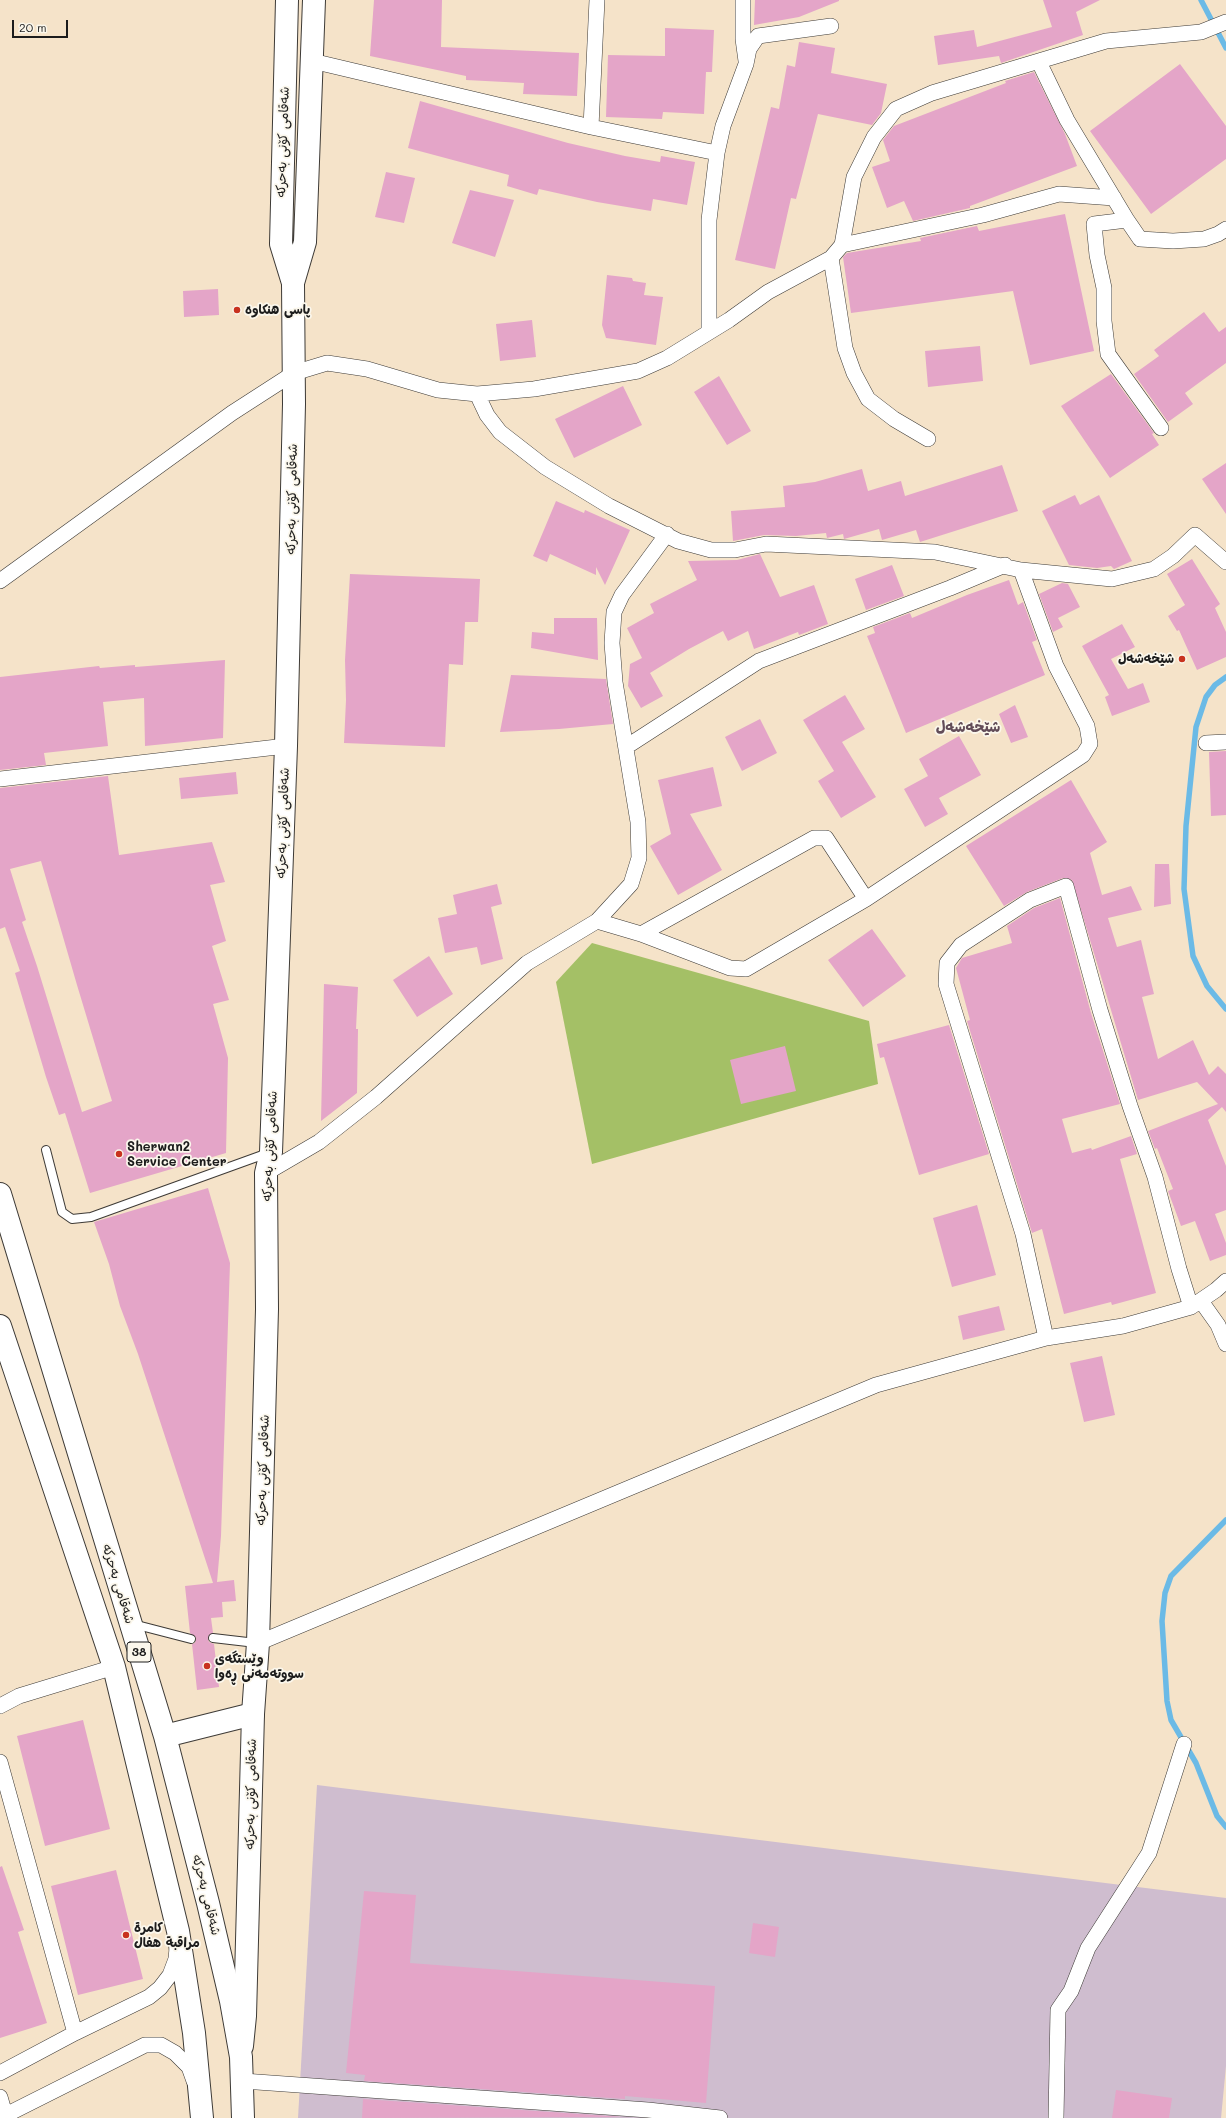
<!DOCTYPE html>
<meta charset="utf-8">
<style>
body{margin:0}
#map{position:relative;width:1226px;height:2118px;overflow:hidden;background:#f5e3c9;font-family:Mali,sans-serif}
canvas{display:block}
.scale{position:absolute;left:12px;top:20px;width:56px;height:18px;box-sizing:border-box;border:2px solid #1c1c1c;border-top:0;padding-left:5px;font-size:12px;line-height:14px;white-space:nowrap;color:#1c1c1c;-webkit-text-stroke:3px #fbf7ec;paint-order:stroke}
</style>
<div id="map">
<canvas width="1226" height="2118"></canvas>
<div class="scale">20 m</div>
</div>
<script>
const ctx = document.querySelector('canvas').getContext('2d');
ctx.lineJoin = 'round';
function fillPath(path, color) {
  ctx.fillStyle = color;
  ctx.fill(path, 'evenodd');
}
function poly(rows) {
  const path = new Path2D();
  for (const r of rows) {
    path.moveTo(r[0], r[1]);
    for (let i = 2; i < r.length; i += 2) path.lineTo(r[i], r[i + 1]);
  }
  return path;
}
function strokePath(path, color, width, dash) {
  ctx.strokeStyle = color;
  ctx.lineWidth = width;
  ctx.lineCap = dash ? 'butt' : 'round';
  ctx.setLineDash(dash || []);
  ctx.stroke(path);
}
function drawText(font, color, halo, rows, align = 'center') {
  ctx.font = font + ' Mali,"Playpen Sans Arabic",sans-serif';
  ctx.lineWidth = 3.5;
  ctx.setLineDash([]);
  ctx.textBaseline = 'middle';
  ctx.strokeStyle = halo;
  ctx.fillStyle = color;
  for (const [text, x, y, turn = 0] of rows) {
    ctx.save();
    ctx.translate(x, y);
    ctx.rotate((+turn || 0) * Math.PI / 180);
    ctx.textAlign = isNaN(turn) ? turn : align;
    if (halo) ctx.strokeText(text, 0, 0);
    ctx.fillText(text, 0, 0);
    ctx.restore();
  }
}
const industrial = poly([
 [317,1785,1226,1898,1226,2066,1221,2118,298,2118]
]);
const green = poly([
 [592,943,869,1021,878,1084,592,1164,556,982]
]);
const stream = poly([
 [1201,0,1226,48],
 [1226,677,1215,685,1206,697,1196,727,1186,826,1184,889,1193,956,1207,986,1226,1009],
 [1226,1520,1171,1576,1165,1593,1162,1621,1167,1701,1171,1720,1196,1763,1217,1816,1226,1827]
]);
const building = poly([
 [374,0,442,0,441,47,579,53,577,96,523,94,524,83,466,80,466,76,370,56],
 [755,0,839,0,839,1,799,17,754,25],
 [1043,0,1100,0,1076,12,1083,35,1001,63,999,56,938,65,934,36,974,30,977,47,1052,27],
 [665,28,714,30,712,72,706,72,704,114,663,112,662,119,606,117,608,55,665,56],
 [799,42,835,48,831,73,887,84,881,113,872,125,818,114,796,199,791,198,775,269,735,260,771,107,779,109,787,65,795,67],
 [1180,64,1226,126,1226,159,1151,214,1090,131],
 [1034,72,1065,134,1077,166,970,206,970,208,913,221,904,201,887,208,872,167,890,161,883,140,894,126,1006,83,1005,81],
 [420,101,568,143,625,156,660,162,661,156,695,162,687,205,653,199,651,211,597,202,539,189,537,195,507,186,509,175,408,148],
 [386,172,415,178,404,223,375,217],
 [470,190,514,200,495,257,452,243],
 [1065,214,1094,351,1030,365,1013,291,851,313,843,257,847,253,921,241,920,238,977,226,979,231],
 [607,275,632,278,633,281,646,283,644,295,663,297,656,345,606,338,602,325],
 [218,289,219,315,184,317,183,291],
 [1204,312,1219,332,1226,327,1226,363,1185,393,1193,404,1168,422,1134,374,1159,356,1154,350],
 [532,320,536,357,500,361,496,324],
 [980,346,983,381,928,387,925,351],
 [1111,374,1154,433,1152,434,1159,445,1110,478,1061,406],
 [719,376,751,431,727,445,694,392],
 [623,386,642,425,574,458,555,419],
 [1226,463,1226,514,1202,479],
 [1002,465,1018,511,920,542,916,530,882,540,879,529,844,539,843,534,827,538,826,533,796,536,764,535,733,541,731,511,785,507,783,486,815,482,862,469,868,491,901,481,905,496],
 [1075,495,1080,505,1099,495,1132,561,1114,569,1111,566,1097,568,1069,565,1042,511],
 [556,501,584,513,585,510,630,530,605,585,596,567,596,575,550,554,547,562,533,556],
 [760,554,780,597,814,585,828,624,799,635,798,632,754,649,748,631,728,641,723,631,689,649,650,673,663,696,641,708,628,686,630,664,642,658,627,628,654,613,650,604,697,580,688,561,737,560],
 [1192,559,1220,604,1215,608,1226,632,1226,657,1197,670,1179,630,1177,631,1168,616,1185,605,1167,574],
 [892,565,904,596,866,610,855,579],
 [350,574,480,579,478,622,465,622,463,665,449,664,445,747,344,743,346,700,345,660],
 [1009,580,1018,605,1023,602,1037,640,1032,642,1045,675,906,733,867,636,875,633,873,627,910,613,912,618,967,595],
 [1062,583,1068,584,1080,607,1058,618,1063,627,1053,632,1039,594],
 [554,618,597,618,598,660,531,648,532,632,554,634],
 [1122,624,1135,647,1111,659,1128,689,1143,683,1150,702,1112,716,1105,697,1109,695,1082,646],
 [225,660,223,738,145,746,144,698,103,702,108,746,44,753,46,765,0,770,0,677,99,666,100,668,135,665,135,667],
 [511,675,606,679,613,724,559,729,500,732],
 [845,695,865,729,842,742,876,797,841,818,818,781,834,771,803,720],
 [1015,705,1028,737,1011,743,999,714],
 [760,719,777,753,742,771,725,737],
 [959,736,981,775,939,798,948,814,925,827,904,789,928,776,919,759],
 [1226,751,1226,815,1211,816,1209,752],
 [713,767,722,806,690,814,722,870,678,895,650,846,671,834,658,780],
 [236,772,238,794,181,799,179,778],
 [108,776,119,855,212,842,225,882,210,885,226,941,212,946,229,1000,213,1004,228,1058,226,1153,90,1193,65,1113,59,1115,46,1077,15,973,20,971,5,927,0,929,0,788],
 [41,861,77,985,112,1101,82,1112,37,966,22,922,26,920,10,869],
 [1071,780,1107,842,1090,853,1102,895,1131,886,1142,910,1108,918,1117,947,1141,940,1154,994,1142,997,1158,1059,1193,1040,1209,1075,1218,1066,1226,1074,1226,1112,1222,1107,1208,1120,1226,1166,1226,1210,1215,1214,1226,1243,1226,1255,1210,1261,1195,1221,1181,1226,1168,1191,1173,1189,1157,1148,1155,1149,1148,1131,1218,1104,1197,1082,1138,1100,1072,880,1063,878,1027,892,1004,906,966,846],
 [1155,864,1169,864,1171,904,1154,907],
 [497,884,502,904,491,907,503,959,481,965,477,947,445,953,438,918,457,914,453,895],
 [1060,898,1091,1013,1120,1104,1062,1119,1072,1153,1091,1148,1092,1150,1131,1136,1137,1154,1120,1159,1156,1293,1112,1305,1111,1302,1064,1314,1042,1229,1032,1233,967,1021,970,1020,956,968,962,958,1012,943,1007,926,1034,908],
 [872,929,906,976,863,1007,828,960],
 [429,956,453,994,417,1017,393,980],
 [324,984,358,987,356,1029,358,1029,357,1093,321,1121],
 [949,1025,989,1154,919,1175,884,1057,880,1058,877,1044],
 [785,1046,796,1091,741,1104,730,1060],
 [208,1188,230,1263,221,1536,217,1582,234,1580,236,1601,222,1602,223,1617,211,1618,213,1633,208,1638,209,1642,214,1644,219,1687,197,1690,192,1644,195,1643,196,1638,190,1633,185,1586,213,1583,138,1354,120,1306,109,1264,94,1222],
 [977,1205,996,1275,952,1287,933,1218],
 [999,1306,1005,1330,963,1340,958,1316],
 [1102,1356,1115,1415,1084,1422,1070,1363],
 [83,1720,110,1829,45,1846,17,1736],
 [2,1866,24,1930,18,1932,47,2023,0,2038,0,1867],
 [116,1870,143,1979,78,1995,51,1886],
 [364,1891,416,1895,410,1963,715,1986,706,2103,625,2096,625,2099,364,2081,365,2075,346,2073],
 [753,1923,779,1927,775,1957,749,1953],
 [1116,2090,1172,2098,1169,2118,1112,2118],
 [363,2099,623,2117,362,2118]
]);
const lane = poly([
 [46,1150,62,1212,72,1219,91,1217,268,1153],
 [133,1624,191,1639],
 [213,1638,256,1643]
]);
const street = poly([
 [743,0,743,39,746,61],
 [312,61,591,127,717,153],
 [1039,62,1067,120,1127,220,1140,239,1173,241,1204,239,1218,234,1226,229],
 [591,127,597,0],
 [1127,220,1094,224,1097,255,1104,288,1104,321,1108,354,1161,428],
 [842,245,983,215,1059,194,1114,198],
 [831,258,845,348,854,373,868,399,894,419,928,439],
 [709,332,709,220,717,153,723,126,746,64,749,49,758,36,831,26],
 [477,394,487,415,500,432,545,467,609,506,678,541,711,550,735,550,766,544,935,552,1021,570,1112,579,1154,569,1173,556,1195,535,1226,562],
 [0,581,232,413,294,373,327,363,367,369,438,390,477,394,534,389,638,371,667,358,729,320,768,292,831,258,842,245,854,177,874,137,896,109,932,93,1106,41,1201,32,1226,22],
 [1206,743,1226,742],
 [626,747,759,661,950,588,1005,565],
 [0,779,286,746],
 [597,921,641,934,730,968,746,969,866,899,1083,755,1090,744,1087,726,1056,666,1021,570],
 [641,934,814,838,826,838,866,899],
 [266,1173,319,1142,376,1097,527,963,597,921,631,884,639,858,638,822,615,682,612,643,614,612,622,595,667,534],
 [1201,1301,1218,1325,1226,1344],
 [1046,1338,1023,1234,946,984,947,963,961,945,1030,900,1066,886,1100,1010,1130,1106,1155,1177,1179,1269,1191,1307],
 [258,1643,876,1385,1046,1338,1123,1326,1191,1307,1216,1290,1226,1281],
 [0,1706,19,1696,114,1667],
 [0,1762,75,2033],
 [0,2073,75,2033,149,1997,160,1988,170,1975,176,1959,177,1948],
 [243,2081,648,2110,720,2118],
 [0,2097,6,2118],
 [0,2118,145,2045,161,2045,175,2053,189,2067,194,2081],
 [1056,2118,1058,2010,1071,1991,1088,1948,1149,1853,1184,1744]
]);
const secondary = poly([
 [293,283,305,242,314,0],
 [242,2046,245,2016,253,1714,258,1643,267,1309,266,1173,271,1152,286,746,294,404,293,283,281,244,287,0]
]);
const primary = poly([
 [0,1194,165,1736,208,1903,231,2001,241,2057,243,2118],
 [0,1326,114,1667,178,1931,194,2033,202,2118],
 [165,1736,253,1714]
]);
const markers = [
 [237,310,4,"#c8321e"],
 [1182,659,4,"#c8321e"],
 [119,1154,4,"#c8321e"],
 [207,1666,4,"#c8321e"],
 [126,1935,4,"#c8321e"]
];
const shields = [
 [139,1652,24]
];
const shieldNames = [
 ["38",139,1652]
];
const streetNames = [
 ["شەقامی کۆنی بەحرکە",283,142,-88],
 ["شەقامی کۆنی بەحرکە",292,499,-89],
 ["شەقامی کۆنی بەحرکە",283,823,-88],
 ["شەقامی کۆنی بەحرکە",270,1146,-87],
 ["شەقامی کۆنی بەحرکە",263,1470,-88],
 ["شەقامی بەحرکە",118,1584,73],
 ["شەقامی کۆنی بەحرکە",251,1794,-89],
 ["شەقامی بەحرکە",206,1895,76]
];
const poiNames = [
 ["پاسی هنكاوه‌",245,310],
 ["شێخه‌شه‌ل",1174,659,"right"],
 ["Sherwan2",127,1147],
 ["Service Center",127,1162],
 ["وێستگەی",215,1659],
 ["سووتەمەنی ڕەوا",215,1674],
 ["كامرة",134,1928],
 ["مراقبة هفال",134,1943]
];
const quarterNames = [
 ["شێخەشەل",968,727]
];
fillPath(industrial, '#cfbdcf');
fillPath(green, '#a4c066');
strokePath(stream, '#6bbae6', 5.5);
fillPath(building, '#e4a5c8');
strokePath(lane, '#3d3a36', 10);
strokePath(street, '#3d3a36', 16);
strokePath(secondary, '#3d3a36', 24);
strokePath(primary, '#3d3a36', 24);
strokePath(lane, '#fff', 8);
strokePath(street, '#fff', 15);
strokePath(secondary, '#fff', 22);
strokePath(primary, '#fff', 22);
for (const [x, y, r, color] of markers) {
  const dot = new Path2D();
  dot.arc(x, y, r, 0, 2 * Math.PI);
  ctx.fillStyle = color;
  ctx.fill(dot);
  strokePath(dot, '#fbf7ec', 1.5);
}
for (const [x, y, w] of shields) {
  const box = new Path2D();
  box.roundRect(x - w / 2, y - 10, w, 20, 3);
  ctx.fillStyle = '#fbf7ec';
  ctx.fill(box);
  strokePath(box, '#1c1c1c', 1);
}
drawText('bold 12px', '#1c1c1c', null, shieldNames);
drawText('13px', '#1c1c1c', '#fbf7ec', streetNames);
drawText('bold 13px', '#1c1c1c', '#fbf7ec', poiNames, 'left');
drawText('bold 15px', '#624c58', '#fbf7ec', quarterNames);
</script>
